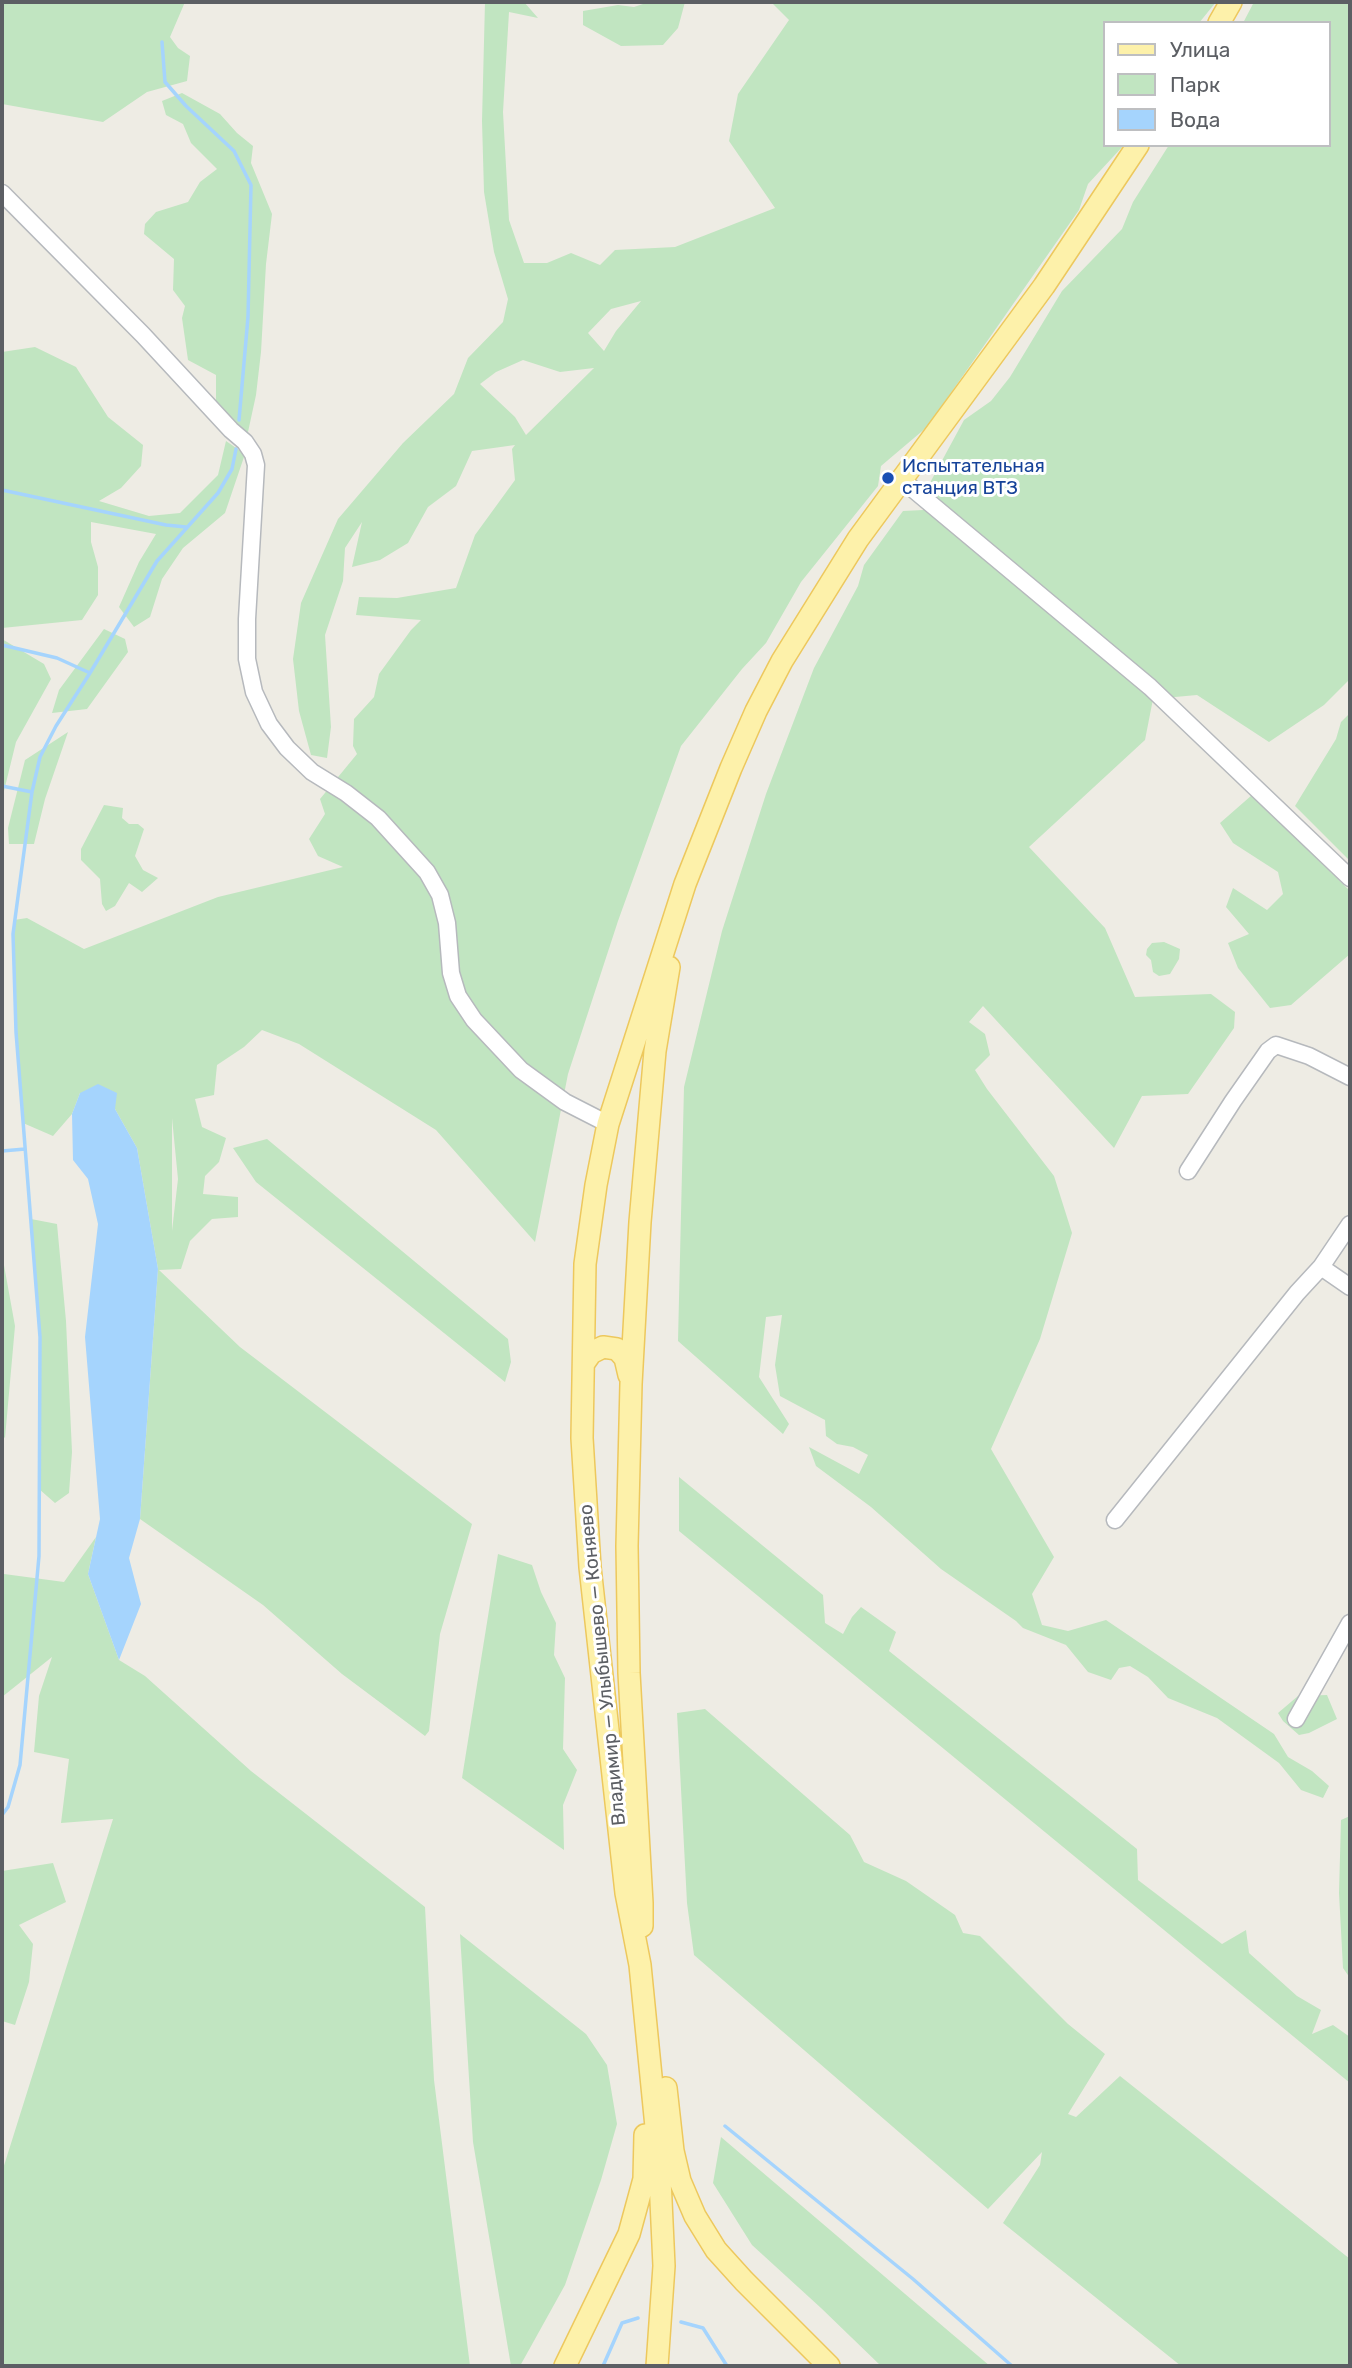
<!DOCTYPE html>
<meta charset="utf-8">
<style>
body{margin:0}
#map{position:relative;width:1352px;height:2368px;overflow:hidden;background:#eeece4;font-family:Rubik,sans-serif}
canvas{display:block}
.frame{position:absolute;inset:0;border:4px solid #5c5f64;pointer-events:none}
.legend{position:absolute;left:1103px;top:21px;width:228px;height:126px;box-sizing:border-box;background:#fff;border:2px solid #bebfc1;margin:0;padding:9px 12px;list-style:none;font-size:21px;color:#5c5f64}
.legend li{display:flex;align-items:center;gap:14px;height:35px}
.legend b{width:35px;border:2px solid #bebfc1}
</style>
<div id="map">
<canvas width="1352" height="2368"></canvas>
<div class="frame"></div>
<ul class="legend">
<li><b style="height:9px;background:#fdf1aa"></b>Улица</li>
<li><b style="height:19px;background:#c1e5c1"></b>Парк</li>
<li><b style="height:19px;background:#a5d4fd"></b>Вода</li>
</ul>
</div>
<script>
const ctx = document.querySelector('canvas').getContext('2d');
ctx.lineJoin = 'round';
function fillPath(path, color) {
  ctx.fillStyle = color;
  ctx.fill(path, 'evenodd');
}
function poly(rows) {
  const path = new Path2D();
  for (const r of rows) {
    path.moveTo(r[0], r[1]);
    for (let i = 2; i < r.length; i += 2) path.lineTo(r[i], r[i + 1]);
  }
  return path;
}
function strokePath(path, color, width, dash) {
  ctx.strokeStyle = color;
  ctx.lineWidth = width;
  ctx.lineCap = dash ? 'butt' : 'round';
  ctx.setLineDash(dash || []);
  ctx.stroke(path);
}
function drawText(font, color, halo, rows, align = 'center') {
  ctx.font = font + ' Rubik,sans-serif';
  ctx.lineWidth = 6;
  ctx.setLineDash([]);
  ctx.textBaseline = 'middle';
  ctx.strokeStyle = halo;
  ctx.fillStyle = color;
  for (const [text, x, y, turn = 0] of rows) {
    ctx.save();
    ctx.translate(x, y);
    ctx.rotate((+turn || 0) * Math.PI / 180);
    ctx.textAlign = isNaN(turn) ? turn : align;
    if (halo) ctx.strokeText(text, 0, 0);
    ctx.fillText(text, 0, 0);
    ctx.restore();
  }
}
const green = poly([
 [2,2,185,2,170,37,178,48,190,56,187,81,147,92,103,122,2,104],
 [485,2,524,2,538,18,509,12,503,112,509,220,524,263,547,263,571,253,600,265,615,250,675,247,775,208,729,141,738,94,789,20,771,2,1216,2,1199,23,1105,23,1105,145,1124,145,1088,184,1079,210,927,427,881,466,878,486,801,582,766,643,742,669,681,746,618,921,568,1074,535,1242,436,1130,299,1044,262,1030,244,1047,217,1065,214,1095,195,1099,202,1127,226,1138,219,1162,205,1176,203,1194,238,1197,238,1217,212,1219,190,1241,181,1269,159,1270,240,1347,472,1524,440,1634,429,1731,425,1736,342,1674,263,1605,140,1519,158,1269,137,1148,115,1109,80,1093,72,1114,53,1136,23,1123,16,1018,13,934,14,920,27,918,84,949,218,897,343,867,318,856,309,839,325,814,320,799,357,754,353,746,354,719,374,697,379,674,411,630,421,620,356,615,359,597,397,598,456,588,475,535,515,480,512,449,515,445,472,451,456,486,428,507,408,543,380,560,352,567,362,522,345,548,343,581,325,635,331,727,327,758,311,755,299,711,293,659,301,603,338,519,403,443,454,394,468,358,503,322,508,299,494,252,484,192,482,121],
 [641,301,616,331,604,351,588,333,611,309],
 [523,360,560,372,594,368,526,435,515,417,480,384,496,372],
 [172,1118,178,1179,172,1231],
 [649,2,685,2,678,28,663,45,621,46,583,25,583,11,618,5,634,7],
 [1254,2,1350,2,1350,679,1324,705,1269,742,1197,695,1153,699,1145,740,1029,847,1105,928,1135,997,1211,994,1235,1012,1234,1028,1188,1094,1142,1096,1114,1148,983,1006,969,1022,985,1034,990,1055,975,1070,987,1089,1054,1176,1072,1233,1040,1339,991,1449,1054,1557,1032,1594,1042,1625,1068,1631,1106,1620,1274,1734,1288,1757,1312,1771,1329,1786,1323,1798,1301,1790,1279,1763,1217,1718,1168,1698,1148,1677,1130,1666,1119,1668,1111,1680,1088,1672,1066,1645,1023,1628,1016,1621,941,1569,871,1507,816,1466,809,1447,859,1474,868,1455,853,1447,837,1444,826,1436,825,1420,780,1396,775,1365,782,1315,766,1317,759,1377,789,1424,783,1434,678,1341,684,1087,722,931,766,794,814,668,858,586,864,565,903,511,923,510,925,492,964,420,991,401,1010,377,1062,291,1122,229,1133,202,1169,145,1329,145,1329,23,1243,23],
 [182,93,220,114,237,133,253,146,251,163,272,214,266,264,261,352,256,395,248,432,241,431,216,406,216,375,188,360,182,318,185,306,173,290,174,259,144,234,145,224,156,212,188,202,200,182,217,169,191,143,183,124,166,115,162,101],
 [35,347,76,367,108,417,143,445,141,466,121,488,99,501,149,516,180,513,218,475,226,441,245,454,225,513,183,548,162,579,150,617,134,627,119,607,139,562,156,534,91,522,91,542,98,567,98,595,82,620,2,628,2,352],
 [104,629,125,639,128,652,87,709,52,713,59,690],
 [2,639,44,664,51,679,16,742,4,791,2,791],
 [1350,713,1350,861,1295,806,1336,739,1341,722],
 [68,732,45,799,34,844,9,844,8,828,25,760],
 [1252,795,1350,891,1350,954,1291,1005,1270,1008,1238,968,1228,943,1249,934,1226,907,1233,888,1267,910,1283,894,1278,872,1233,843,1220,823],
 [104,805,123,808,122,818,129,824,138,824,144,829,135,856,143,870,158,878,142,892,129,883,115,906,106,911,102,904,100,879,81,860,81,849],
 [1164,942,1180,949,1179,959,1170,974,1159,976,1153,972,1151,960,1146,955,1147,949,1152,943],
 [267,1139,508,1339,511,1362,505,1382,256,1182,233,1148],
 [31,1219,57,1224,66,1321,72,1452,69,1493,55,1503,39,1489,40,1337],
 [2,1254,15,1326,5,1438,2,1435],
 [679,1477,823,1595,825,1623,843,1634,852,1617,861,1607,896,1632,889,1651,1137,1849,1138,1880,1222,1944,1246,1930,1249,1953,1297,1996,1321,2010,1312,2034,1333,2025,1350,2037,1350,2083,679,1531],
 [96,1537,88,1574,119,1660,145,1676,251,1771,425,1907,434,2080,470,2366,2,2366,2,2172,113,1819,61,1823,69,1759,34,1752,39,1696,52,1657,2,1697,2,1568,4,1574,64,1582],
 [498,1554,532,1565,541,1592,556,1623,554,1655,565,1678,563,1749,577,1770,563,1805,564,1850,462,1778],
 [1327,1695,1337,1719,1309,1733,1299,1735,1283,1721,1278,1713,1298,1696],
 [705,1709,850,1835,864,1862,906,1881,955,1915,963,1933,980,1936,1068,2024,1105,2054,1068,2114,1076,2117,1120,2076,1350,2259,1350,2366,1181,2366,1003,2223,1040,2165,1042,2152,988,2209,694,1955,687,1903,677,1713],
 [1350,1816,1350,1978,1343,1968,1339,1893,1341,1820],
 [53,1863,66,1902,19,1925,33,1944,29,1982,15,2025,2,2021,2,1871],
 [460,1934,586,2034,607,2065,617,2124,601,2180,565,2285,520,2366,511,2366,473,2142],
 [721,2137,952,2334,990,2366,881,2366,821,2308,752,2245,713,2183]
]);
const water = poly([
 [98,1084,117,1093,115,1109,137,1148,158,1269,140,1519,129,1558,141,1604,119,1660,88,1574,100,1519,85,1337,98,1224,88,1179,73,1160,72,1114,80,1093]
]);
const stream = poly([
 [162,42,165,82,186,106,234,151,251,185,248,317,239,420],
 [2,490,166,525,186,527],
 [2,645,57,658,90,673],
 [2,786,32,792],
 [2,1151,25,1149],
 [2,1815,8,1807,20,1765,39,1556,40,1337,16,1032,13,934,32,792,40,757,56,726,90,673,157,561,218,493,232,469,236,449],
 [725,2126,913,2279,1012,2366],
 [681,2322,703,2328,727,2366],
 [603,2366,622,2323,638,2318]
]);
const minor = poly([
 [2,193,143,335,231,430,245,442,253,454,256,465,247,619,247,659,254,692,269,724,287,748,312,772,346,793,378,818,427,872,440,895,447,923,451,973,458,996,474,1020,521,1070,565,1102,608,1124],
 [901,479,1150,687,1350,878],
 [1188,1171,1233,1101,1268,1051,1276,1045,1309,1056,1350,1077],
 [1321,1267,1350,1287],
 [1115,1520,1297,1293,1321,1267,1350,1224],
 [1296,1719,1350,1623]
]);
const major = poly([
 [1219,23,1231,2],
 [584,1363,591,1353,603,1347,617,1349,625,1358,629,1375],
 [642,1926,642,1903,629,1673,627,1546,631,1384,640,1222,655,1051,669,967],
 [666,2088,673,2151,680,2181,695,2216,716,2250,744,2281,829,2366],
 [565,2366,629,2234,644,2179,645,2135],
 [657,2366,664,2266,659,2157,640,1965,626,1893,590,1567,582,1438,585,1264,596,1185,608,1124,685,884,731,768,756,711,782,661,858,539,1044,286,1138,145]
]);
const markers = [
 [888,478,7,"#1a4fb4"]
];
const transitNames = [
 ["Испытательная",902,467],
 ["станция ВТЗ",902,489]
];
const streetNames = [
 ["Владимир — Улыбышево — Коняево",603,1665,-96]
];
fillPath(green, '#c1e5c1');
fillPath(water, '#a5d4fd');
strokePath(stream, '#a5d4fd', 3.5);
strokePath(minor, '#b6b9bd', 19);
strokePath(major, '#edc85d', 24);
strokePath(minor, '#fff', 16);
strokePath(major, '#fdf1aa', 21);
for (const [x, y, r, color] of markers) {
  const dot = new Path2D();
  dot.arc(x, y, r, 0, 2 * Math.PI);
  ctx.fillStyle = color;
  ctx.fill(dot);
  strokePath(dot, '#fff', 2.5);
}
drawText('19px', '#164399', '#fff', transitNames, 'left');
drawText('19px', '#5c5f64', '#fff', streetNames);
</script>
